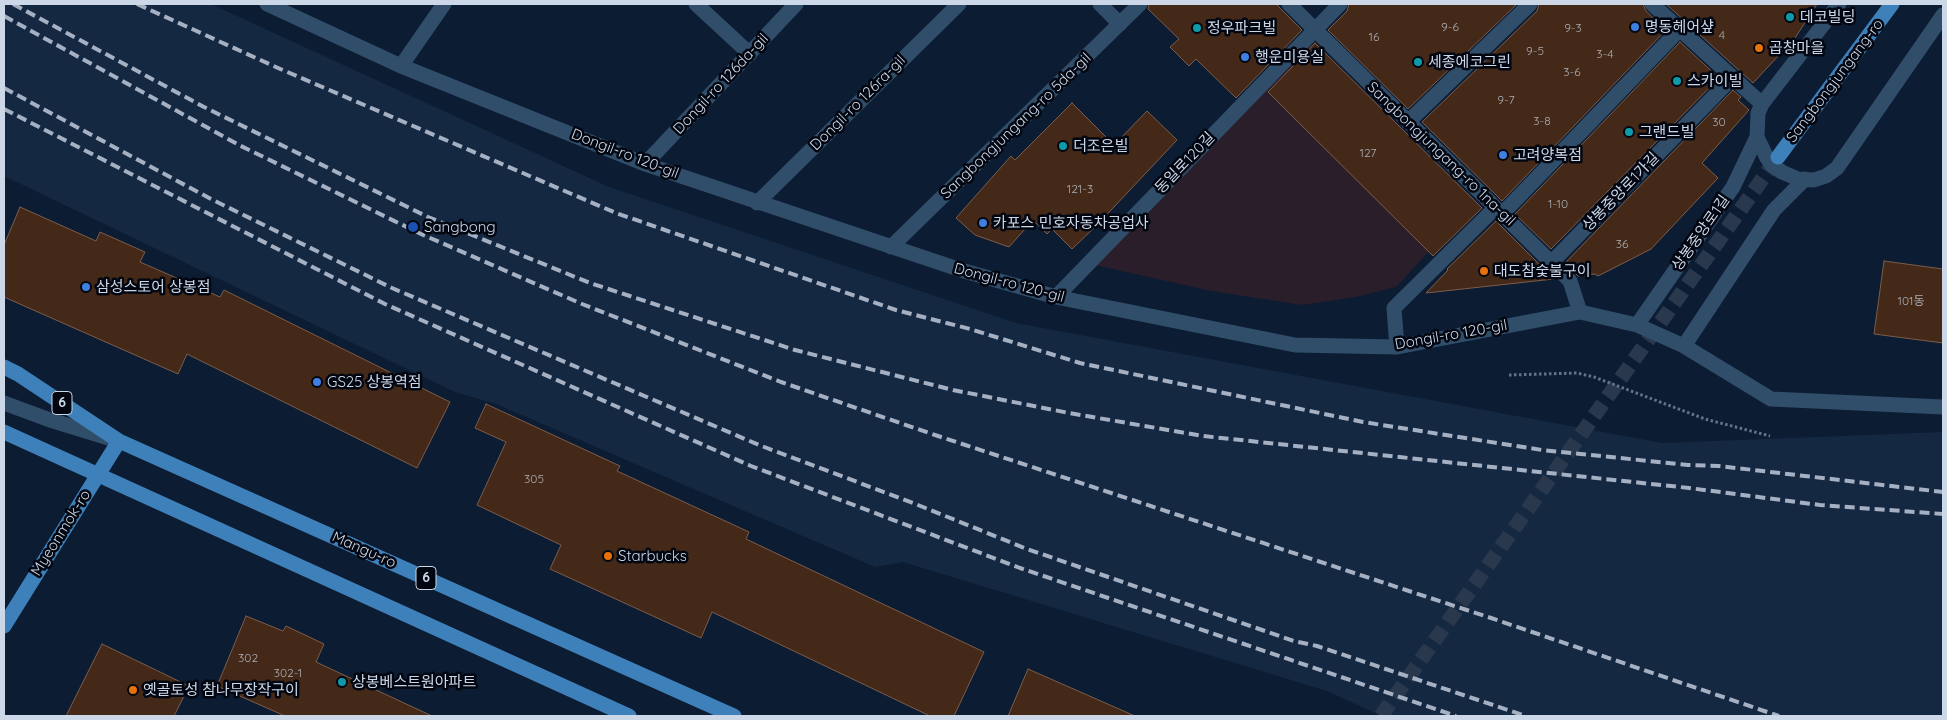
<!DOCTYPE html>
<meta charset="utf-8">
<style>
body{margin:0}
#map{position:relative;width:1947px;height:720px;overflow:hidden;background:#0c1c32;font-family:Quicksand,sans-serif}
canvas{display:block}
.frame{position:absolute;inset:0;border:5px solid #ccd7e7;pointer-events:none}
</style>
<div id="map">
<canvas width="1947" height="720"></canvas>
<div class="frame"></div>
</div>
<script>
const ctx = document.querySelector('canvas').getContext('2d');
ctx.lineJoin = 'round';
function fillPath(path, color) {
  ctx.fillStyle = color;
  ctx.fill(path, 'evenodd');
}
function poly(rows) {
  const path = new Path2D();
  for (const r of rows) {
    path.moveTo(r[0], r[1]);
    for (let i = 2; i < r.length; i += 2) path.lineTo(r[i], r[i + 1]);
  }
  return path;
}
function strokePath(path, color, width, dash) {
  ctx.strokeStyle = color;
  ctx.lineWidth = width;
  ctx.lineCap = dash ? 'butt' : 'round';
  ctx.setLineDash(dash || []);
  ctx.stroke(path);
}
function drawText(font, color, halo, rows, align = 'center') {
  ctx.font = font + ' Quicksand,"Noto Sans KR",sans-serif';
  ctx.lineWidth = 5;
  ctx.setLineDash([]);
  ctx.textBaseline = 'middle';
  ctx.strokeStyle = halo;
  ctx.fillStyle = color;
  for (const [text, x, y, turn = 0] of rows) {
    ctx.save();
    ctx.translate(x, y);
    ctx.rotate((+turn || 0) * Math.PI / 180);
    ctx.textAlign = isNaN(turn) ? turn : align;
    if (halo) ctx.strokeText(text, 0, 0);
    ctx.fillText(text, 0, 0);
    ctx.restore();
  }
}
const commercial = poly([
 [1312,43,1473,204,1396,287,1356,297,1302,305,1211,291,1095,265]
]);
const built = poly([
 [4,4,211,4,609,187,1016,323,1662,443,1943,432,1943,716,1382,716,1327,691,903,562,875,567,496,404,455,392,4,176]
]);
const building = poly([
 [1149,4,1276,4,1302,30,1236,98,1196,59,1189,66,1170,47,1179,39,1148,9,1149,4],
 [1349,4,1517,4,1408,109,1328,30,1347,11,1349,4],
 [1539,4,1643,4,1646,11,1666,30,1502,201,1422,122,1537,11,1539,4],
 [1666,4,1817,4,1795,38,1753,83,1666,4],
 [1680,42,1719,78,1551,249,1515,214,1680,42],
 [1315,43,1482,208,1433,256,1268,92,1315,43],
 [1733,90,1741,97,1738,100,1749,110,1702,163,1718,178,1651,249,1598,276,1595,274,1578,276,1565,263,1733,90],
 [1072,103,1114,145,1147,111,1177,140,1097,225,1072,249,1052,229,1047,234,1033,220,1009,247,975,235,956,218,1011,156,1015,160,1072,103],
 [20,207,96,241,100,232,145,252,140,262,220,297,224,290,450,402,417,468,187,354,178,374,4,297,4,245,20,207],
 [1496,221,1554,279,1426,293,1448,270,1447,269,1496,221],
 [1884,261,1943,269,1943,343,1874,334,1884,261],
 [486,404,620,466,617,471,749,532,746,539,984,652,954,716,930,716,712,612,701,638,550,569,561,545,477,505,506,442,475,428,486,404],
 [246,616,283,631,286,626,324,644,316,662,432,716,285,716,217,686,246,616],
 [102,644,189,686,174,716,66,716,102,644],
 [1028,669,1135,716,1008,716,1028,669]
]);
const majorTunnel = poly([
 [1381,716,1778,157]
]);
const path = poly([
 [1509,375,1577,373,1594,377,1705,419,1770,436]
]);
const minor = poly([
 [267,4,401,66,645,164,964,271,1056,297,1295,345,1397,347,1580,312,1637,325,1684,346,1771,399,1943,407],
 [696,4,750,54],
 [1100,4,1120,24],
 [1289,4,1570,281,1580,312],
 [1652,4,1762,104],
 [1839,4,1762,104,1758,113,1757,137,1767,158,1772,165,1782,172,1798,179,1814,180,1826,176,1837,168,1943,15],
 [401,66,444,4],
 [1408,122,1530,4],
 [645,164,796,4],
 [757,203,959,4],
 [1502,214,1679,30],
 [891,247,1140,4],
 [1551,263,1732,78],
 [1056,297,1340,4],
 [1637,325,1733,187,1757,137],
 [1684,346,1774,210,1805,179],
 [1397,347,1394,308,1495,208],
 [4,403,50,420,112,439]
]);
const major = poly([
 [1778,157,1892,4],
 [4,367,18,374,119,441,734,716],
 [4,432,629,716],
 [4,626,119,441]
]);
const rail = poly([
 [13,4,204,107,428,217,590,283,795,350,953,390,1069,413,1203,436,1689,488,1820,505,1943,514],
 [137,4,278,68,616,213,896,310,970,329,1080,363,1363,422,1542,450,1688,465,1719,466,1943,492],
 [4,16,239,145,421,234,582,304,781,382,938,436,1488,617,1779,716],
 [4,88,211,199,392,288,759,445,913,503,1027,549,1294,641,1317,646,1526,716],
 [4,109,385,304,751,466,1020,568,1456,716]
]);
const markers = [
 [1790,17,5,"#0f9aa8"],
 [1635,27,5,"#3f7fe0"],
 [1197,28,5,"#0f9aa8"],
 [1759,48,5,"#e8710a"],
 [1245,57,5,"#3f7fe0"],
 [1418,62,5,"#0f9aa8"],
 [1677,81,5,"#0f9aa8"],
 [1629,132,5,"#0f9aa8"],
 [1063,146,5,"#0f9aa8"],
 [1503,155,5,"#3f7fe0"],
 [983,223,5,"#3f7fe0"],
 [413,227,6,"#1a4fb4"],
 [1484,271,5,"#e8710a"],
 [86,287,5,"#3f7fe0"],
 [317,382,5,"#3f7fe0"],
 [608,556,5,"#e8710a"],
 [342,682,5,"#0f9aa8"],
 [133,690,5,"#e8710a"]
];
const numberNames = [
 ["9-6",1450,27],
 ["9-3",1573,28],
 ["4",1722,35],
 ["16",1374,37],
 ["9-5",1535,51],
 ["3-4",1605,54],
 ["3-6",1572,72],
 ["9-7",1506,100],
 ["3-8",1542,121],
 ["30",1719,122],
 ["127",1368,153],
 ["121-3",1080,189],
 ["1-10",1558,204],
 ["36",1622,244],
 ["101동",1911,301],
 ["305",534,479],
 ["302",248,658],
 ["302-1",288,673]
];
const shields = [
 [62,403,20],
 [426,578,20]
];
const shieldNames = [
 ["6",62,403],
 ["6",426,578]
];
const poiNames = [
 ["데코빌딩",1800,17],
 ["명동헤어샾",1645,27],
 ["정우파크빌",1207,28],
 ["곱창마을",1769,48],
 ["행운미용실",1255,57],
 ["세종에코그린",1428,62],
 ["스카이빌",1687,81],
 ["그랜드빌",1639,132],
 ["더조은빌",1073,146],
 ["고려양복점",1513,155],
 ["카포스 민호자동차공업사",993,223],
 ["Sangbong",424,227],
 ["대도참숯불구이",1494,271],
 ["삼성스토어 상봉점",96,287],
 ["GS25 상봉역점",327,382],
 ["Starbucks",618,556],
 ["상봉베스트원아파트",352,682],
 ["옛골토성 참나무장작구이",143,690]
];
const streetNames = [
 ["Sangbongjungang-ro",1835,81,-53],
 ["Dongil-ro 126da-gil",721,84,-47],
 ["Dongil-ro 126ra-gil",858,103,-45],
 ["Sangbongjungang-ro 5da-gil",1016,126,-44],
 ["Dongil-ro 120-gil",625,154,21],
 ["Sangbongjungang-ro 1na-gil",1441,154,44],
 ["동일로120길",1185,163,-46],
 ["상봉중앙로1가길",1621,192,-46],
 ["상봉중앙로1길",1701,233,-55],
 ["Dongil-ro 120-gil",1009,283,15],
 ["Dongil-ro 120-gil",1451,335,-10],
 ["Myeonmok-ro",61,533,-58],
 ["Mangu-ro",364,550,24]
];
fillPath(commercial, '#2a1e2b');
fillPath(built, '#142842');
fillPath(building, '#442919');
strokePath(building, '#7c5d4b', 1);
strokePath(majorTunnel, '#29384d', 15, [15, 8]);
strokePath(path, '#657386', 3, [2.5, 2.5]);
strokePath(minor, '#304e6a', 15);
strokePath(major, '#3e80ba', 15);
strokePath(rail, '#a5b1c2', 4, [10, 5]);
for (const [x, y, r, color] of markers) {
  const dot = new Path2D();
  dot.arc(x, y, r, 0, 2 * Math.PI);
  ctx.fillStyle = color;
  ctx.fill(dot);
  strokePath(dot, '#020610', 2);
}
drawText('12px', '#aaacb4', null, numberNames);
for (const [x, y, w] of shields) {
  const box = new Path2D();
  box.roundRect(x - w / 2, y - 11.5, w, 23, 4);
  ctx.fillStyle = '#020610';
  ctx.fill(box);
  strokePath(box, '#ccd7e7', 1);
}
drawText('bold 14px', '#ccd7e7', null, shieldNames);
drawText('15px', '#ccd7e7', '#020610', poiNames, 'left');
drawText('15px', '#ccd7e7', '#020610', streetNames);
</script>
